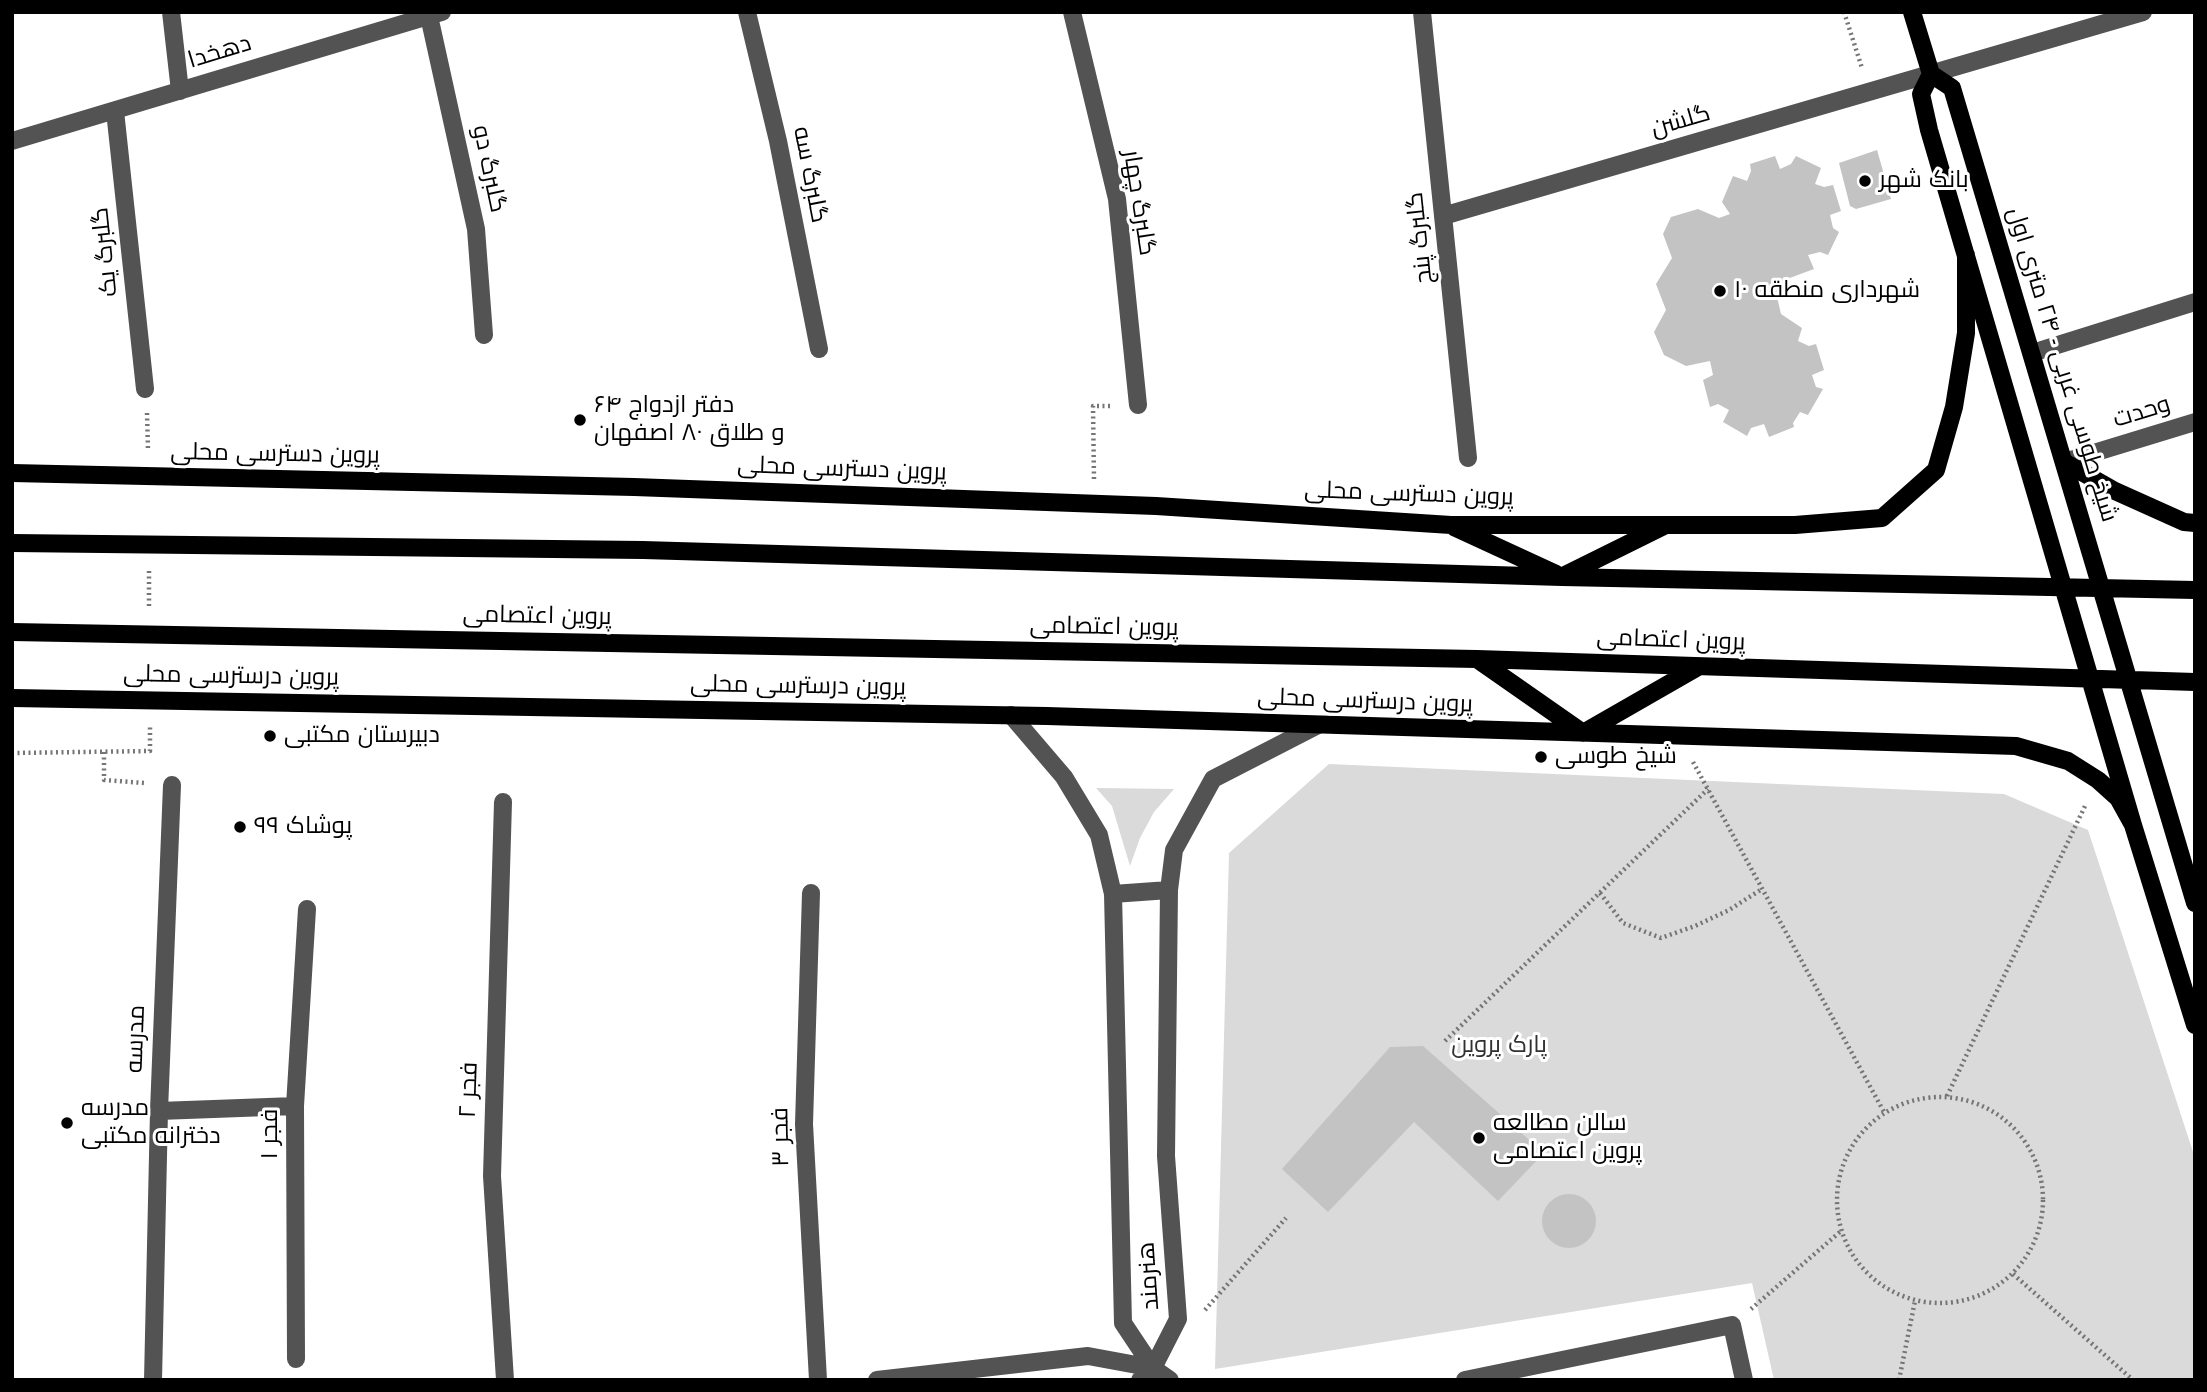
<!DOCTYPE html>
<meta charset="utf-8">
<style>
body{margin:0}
#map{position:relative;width:2207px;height:1392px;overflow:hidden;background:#fff;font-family:Jost,sans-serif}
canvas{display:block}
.frame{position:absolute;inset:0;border:14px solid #000;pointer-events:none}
</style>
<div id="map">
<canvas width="2207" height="1392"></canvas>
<div class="frame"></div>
</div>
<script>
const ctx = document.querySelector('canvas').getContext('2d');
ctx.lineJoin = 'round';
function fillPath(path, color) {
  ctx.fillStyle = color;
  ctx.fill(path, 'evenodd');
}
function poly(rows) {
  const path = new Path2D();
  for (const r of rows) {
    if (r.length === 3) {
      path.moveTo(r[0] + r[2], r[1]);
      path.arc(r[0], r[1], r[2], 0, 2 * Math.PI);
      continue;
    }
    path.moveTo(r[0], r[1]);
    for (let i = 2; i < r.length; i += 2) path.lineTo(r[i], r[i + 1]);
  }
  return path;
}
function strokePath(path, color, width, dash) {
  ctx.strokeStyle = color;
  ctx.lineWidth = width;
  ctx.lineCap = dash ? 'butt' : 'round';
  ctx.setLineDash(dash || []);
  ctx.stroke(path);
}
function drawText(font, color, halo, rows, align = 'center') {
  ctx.font = font + ' Jost,Cairo,sans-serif';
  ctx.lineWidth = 6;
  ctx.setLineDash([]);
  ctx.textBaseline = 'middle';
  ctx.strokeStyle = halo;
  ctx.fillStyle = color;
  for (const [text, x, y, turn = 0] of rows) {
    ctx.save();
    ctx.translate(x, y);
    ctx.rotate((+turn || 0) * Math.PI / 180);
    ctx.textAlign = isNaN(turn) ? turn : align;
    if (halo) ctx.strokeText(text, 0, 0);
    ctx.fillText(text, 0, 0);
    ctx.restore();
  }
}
const green = poly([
 [1329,764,2004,794,2088,830,2195,1158,2195,1380,1774,1380,1752,1283,1215,1369,1229,853],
 [1096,788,1174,789,1154,812,1140,838,1130,866,1112,806]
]);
const building = poly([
 [1877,150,1891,199,1856,209,1850,206,1839,163],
 [1775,156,1780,169,1791,164,1796,156,1821,168,1815,184,1824,187,1833,185,1841,211,1830,215,1833,228,1839,232,1828,255,1820,252,1808,255,1814,269,1787,279,1777,297,1781,314,1802,328,1798,341,1809,346,1816,344,1824,370,1812,375,1816,387,1823,389,1808,415,1800,412,1793,423,1794,427,1769,437,1764,424,1751,428,1747,436,1723,422,1729,410,1718,404,1710,407,1703,380,1713,375,1710,361,1686,366,1664,355,1654,332,1666,310,1656,284,1672,258,1663,234,1671,217,1698,209,1719,218,1730,214,1722,202,1733,176,1747,181,1751,171,1750,164],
 [1423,1046,1544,1153,1498,1201,1414,1122,1328,1212,1282,1169,1390,1047],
 [1569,1221,27]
]);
const path = poly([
 [1844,12,1862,68],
 [147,413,148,450],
 [1094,479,1093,406,1113,406],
 [149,571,149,608],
 [104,752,104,780,144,783],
 [12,753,150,751,150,725],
 [1693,762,1884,1112],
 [1600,893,1623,923,1661,938,1695,926,1729,910,1762,889],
 [1445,1041,1708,789],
 [1947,1096,2085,806],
 [1940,1200,103],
 [2013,1274,2133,1380],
 [1751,1309,1841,1231],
 [1205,1310,1286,1218],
 [1899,1380,1915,1301]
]);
const minor = poly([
 [171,12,180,91],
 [747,12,778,141,819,349],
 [1072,12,1117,199,1138,405],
 [1422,12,1468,458],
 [429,16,476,229,484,335],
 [115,111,145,389],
 [12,141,442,12],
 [1443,216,2143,12],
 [2032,353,2195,302],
 [2064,462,2195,422],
 [1011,715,1064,777,1099,835,1113,894,1123,1323,1153,1368],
 [503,802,492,1176,505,1380],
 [811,893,804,1124,818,1380],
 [1113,894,1169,890],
 [159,1111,295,1106],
 [296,1359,295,1106,307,909],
 [153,1380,159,1111,172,785],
 [877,1380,1088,1356,1153,1368,1170,1380],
 [1140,1380,1153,1368,1178,1319,1166,1156,1169,890,1174,850,1213,779,1318,725],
 [1465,1380,1732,1325,1744,1380]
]);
const major = poly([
 [1912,12,1931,74,1952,88,2195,903],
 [1931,74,1921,94,1929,130,2133,825,2195,1025],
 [2064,462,2115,491,2184,522,2195,523],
 [12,473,634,487,1156,506,1451,525,1795,525,1882,518,1936,470,1954,407,1966,333,1966,255],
 [1454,527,1556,574],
 [12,543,643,550,1562,577,2195,590],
 [1565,575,1666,525],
 [12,632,1477,659,2195,682],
 [1477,659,1583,733],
 [12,698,1047,716,2016,746,2068,761,2098,780,2118,798,2133,825],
 [1583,733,1698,667]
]);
const markers = [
 [1865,181,7,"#000"],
 [1720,291,7,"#000"],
 [580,420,7,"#000"],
 [270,736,7,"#000"],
 [1541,757,7,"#000"],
 [240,827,7,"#000"],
 [67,1123,7,"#000"],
 [1479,1138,7,"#000"]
];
const streetNames = [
 ["دهخدا",220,53,-17],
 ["گلشن",1681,122,-16],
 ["گلبرگ دو",488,169,78],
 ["گلبرگ سه",809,175,79],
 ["گلبرگ چهار",1138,203,81],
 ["گلبرگ پنج",1421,238,-96],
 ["گلبرگ یک",106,252,-96],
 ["شیخ طوسی غربی - ۲۴ متری اول",2061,365,73],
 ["وحدت",2142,413,-17],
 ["پروین دسترسی محلی",275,455,1],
 ["پروین دسترسی محلی",842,470,2],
 ["پروین دسترسی محلی",1409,495,2],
 ["پروین اعتصامی",537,617,1],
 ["پروین اعتصامی",1104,628,1],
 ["پروین اعتصامی",1671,641,2],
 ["پروین درسترسی محلی",231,677,1],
 ["پروین درسترسی محلی",798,687,1],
 ["پروین درسترسی محلی",1365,702,2],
 ["مدرسه",137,1039,-88],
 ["فجر ۲",470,1090,-88],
 ["فجر ۱",271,1134,-90],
 ["فجر ۳",782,1137,-91],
 ["هنرمند",1150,1276,-94]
];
const poiNames = [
 ["بانک شهر",1879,181],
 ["شهرداری منطقه ۱۰",1734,291],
 ["دفتر ازدواج ۶۴",594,406],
 ["و طلاق ۸۰ اصفهان",594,434],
 ["دبیرستان مکتبی",284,736],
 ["شیخ طوسی",1555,757],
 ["پوشاک ۹۹",254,827],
 ["مدرسه",81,1109],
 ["دخترانه مکتبی",81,1137],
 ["سالن مطالعه",1493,1124],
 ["پروین اعتصامی",1493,1152]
];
const parkNames = [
 ["پارک پروین",1499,1046]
];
fillPath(green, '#dadada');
fillPath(building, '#c3c3c3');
strokePath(path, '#757575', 4.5, [2, 3.5]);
strokePath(minor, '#535353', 18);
strokePath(major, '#000', 18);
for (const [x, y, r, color] of markers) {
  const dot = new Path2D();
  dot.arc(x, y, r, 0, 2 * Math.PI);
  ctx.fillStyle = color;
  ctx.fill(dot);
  strokePath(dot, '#fff', 2.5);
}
drawText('24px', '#000', '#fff', streetNames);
drawText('24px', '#000', '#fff', poiNames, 'left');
drawText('24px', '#313131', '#fff', parkNames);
</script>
